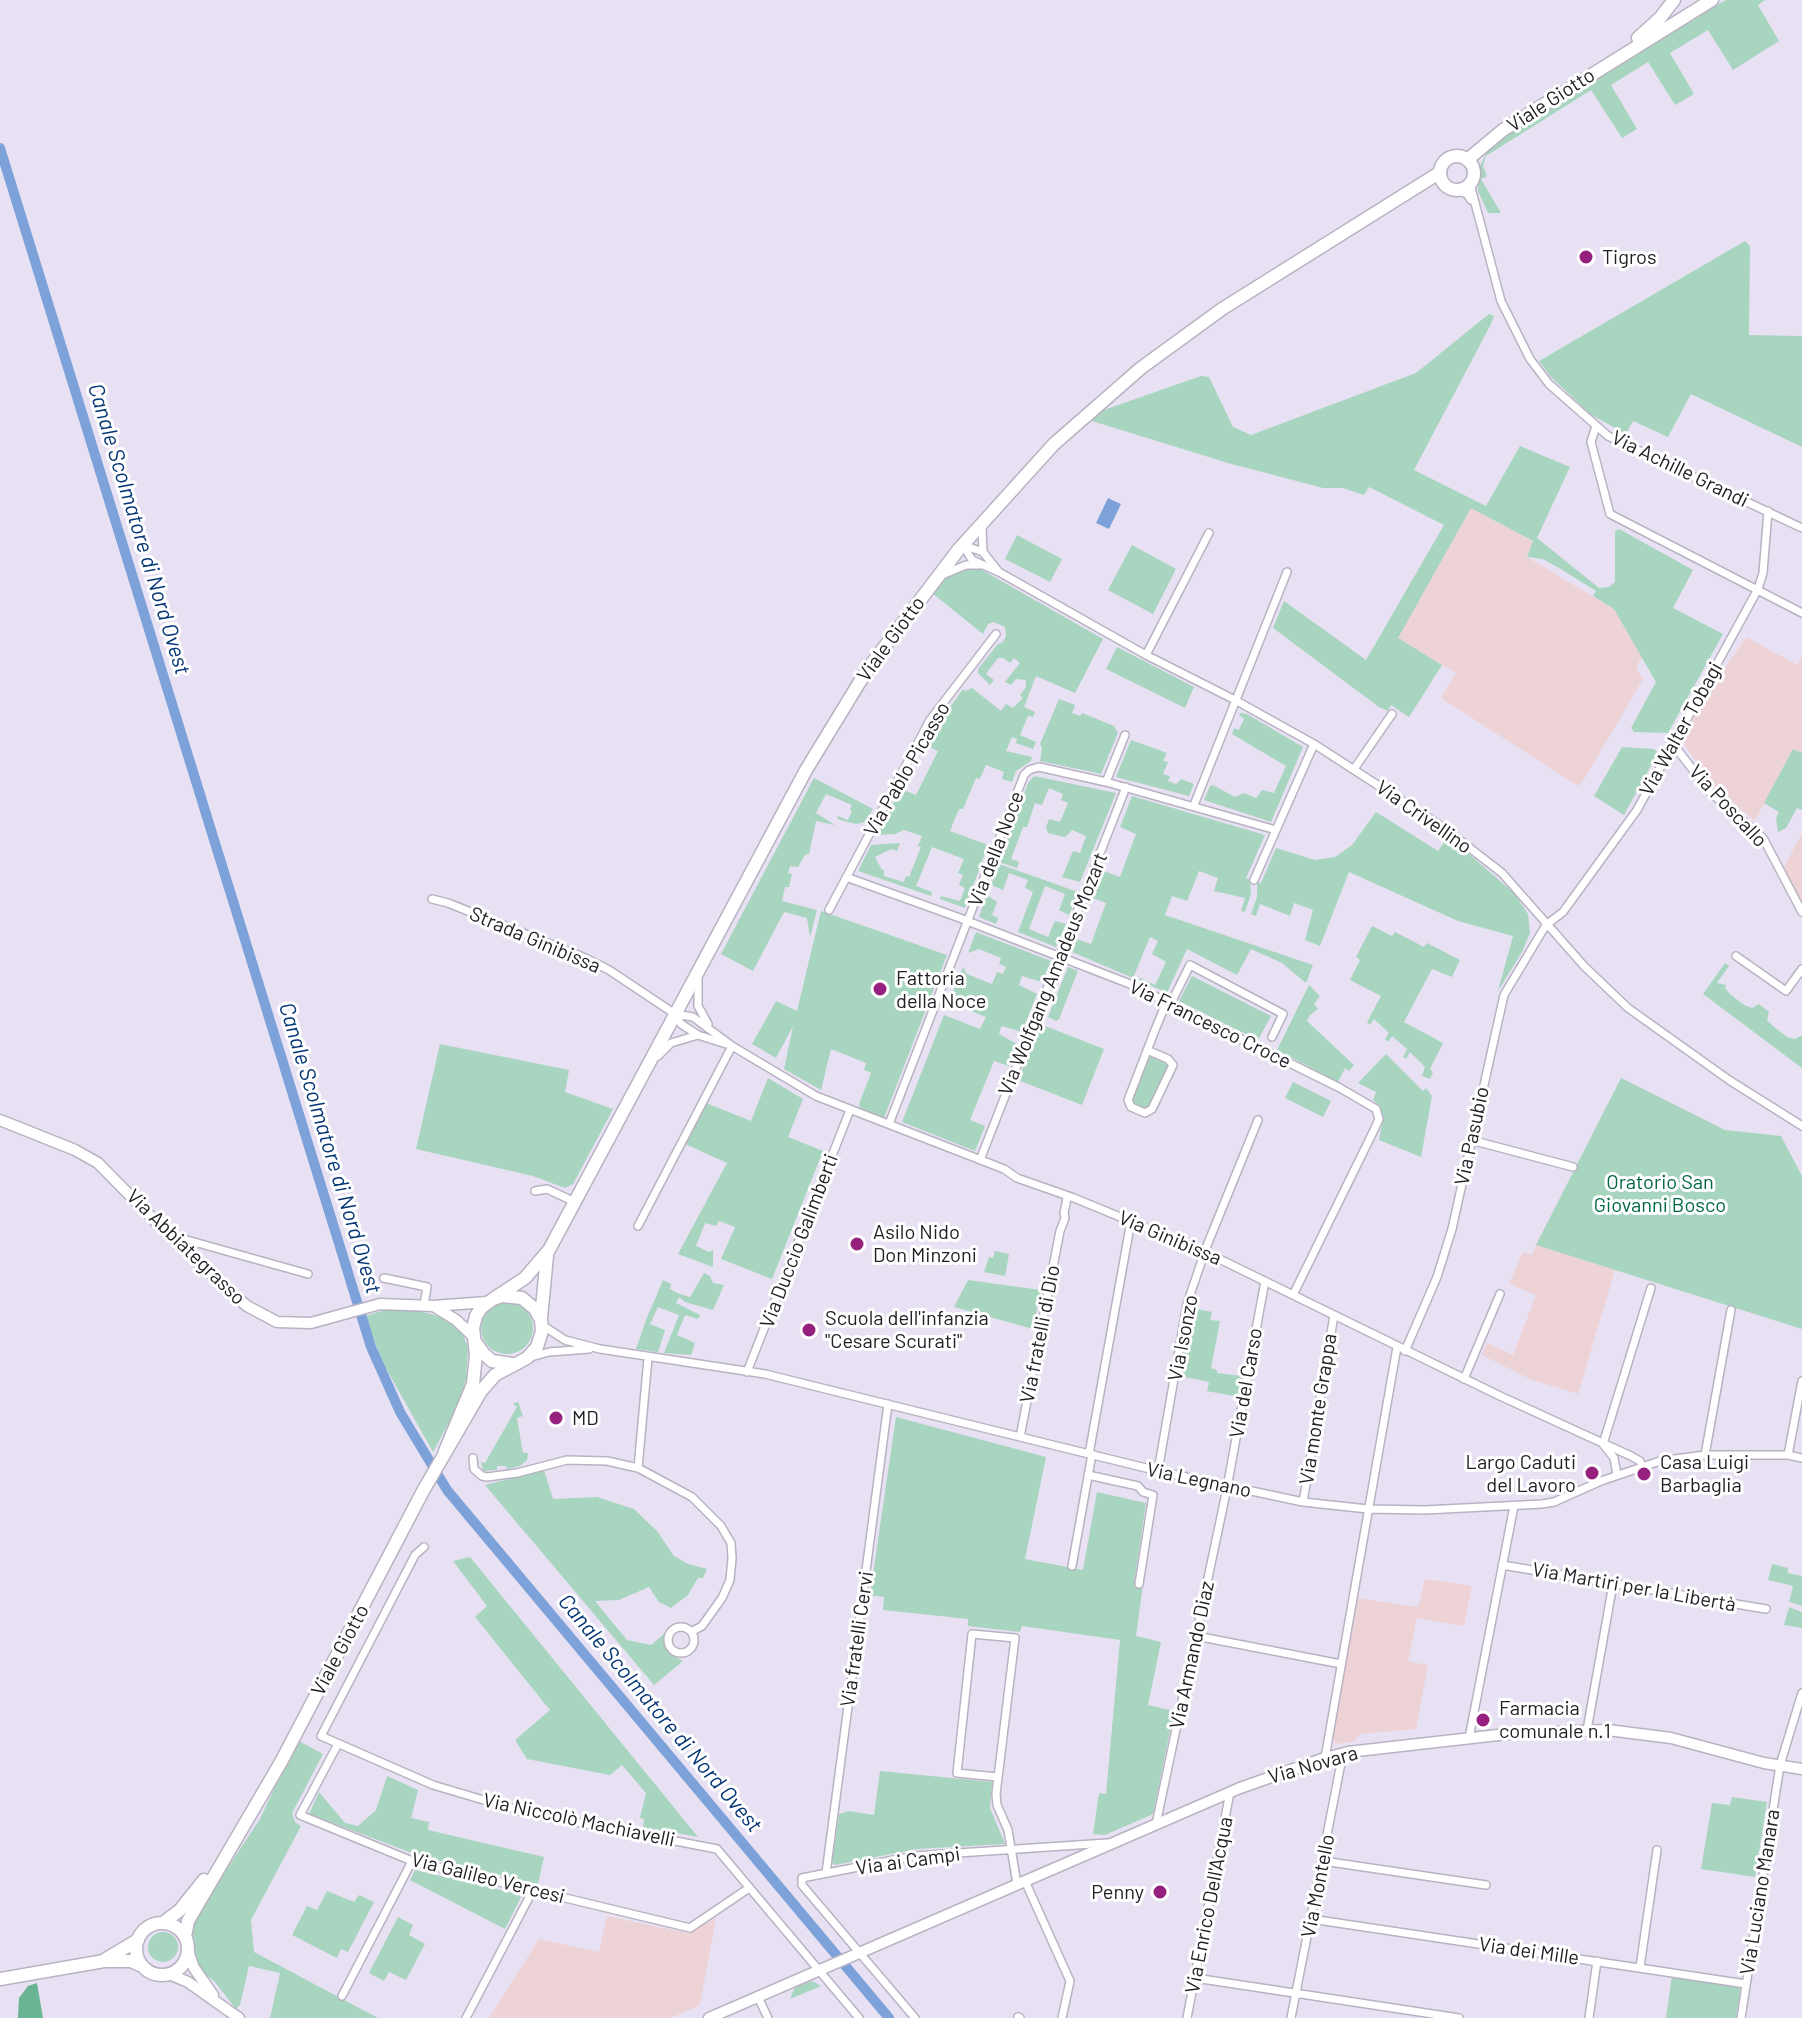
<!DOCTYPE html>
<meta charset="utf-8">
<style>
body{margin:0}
canvas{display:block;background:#e8e1f3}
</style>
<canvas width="1802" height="2018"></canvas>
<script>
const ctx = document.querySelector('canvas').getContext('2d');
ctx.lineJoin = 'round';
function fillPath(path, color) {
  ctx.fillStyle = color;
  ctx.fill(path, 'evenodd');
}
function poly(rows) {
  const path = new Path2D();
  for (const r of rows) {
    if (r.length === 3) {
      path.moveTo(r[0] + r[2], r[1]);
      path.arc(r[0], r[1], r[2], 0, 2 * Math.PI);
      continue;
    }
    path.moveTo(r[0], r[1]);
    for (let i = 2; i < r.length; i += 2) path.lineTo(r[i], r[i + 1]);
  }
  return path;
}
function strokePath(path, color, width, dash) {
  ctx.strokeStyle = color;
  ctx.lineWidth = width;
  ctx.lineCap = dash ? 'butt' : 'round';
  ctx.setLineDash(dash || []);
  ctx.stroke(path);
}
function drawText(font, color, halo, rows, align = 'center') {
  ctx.font = font + ' Barlow,sans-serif';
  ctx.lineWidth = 6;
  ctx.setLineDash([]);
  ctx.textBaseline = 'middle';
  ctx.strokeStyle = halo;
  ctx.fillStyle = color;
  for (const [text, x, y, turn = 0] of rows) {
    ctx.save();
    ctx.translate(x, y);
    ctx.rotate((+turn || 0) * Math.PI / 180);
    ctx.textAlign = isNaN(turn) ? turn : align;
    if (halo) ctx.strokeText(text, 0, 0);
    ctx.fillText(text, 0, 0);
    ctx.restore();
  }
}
const industrial = poly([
 [1471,508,1534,542,1527,557,1614,609,1642,657,1636,667,1643,679,1583,781,1578,786,1441,698,1456,673,1397,638],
 [1746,637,1797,665,1802,656,1802,753,1793,749,1755,821,1716,789,1685,746,1685,734,1703,701],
 [1802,833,1802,903,1784,867],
 [1536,1245,1615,1270,1578,1394,1530,1379,1482,1355,1487,1343,1513,1355,1536,1295,1509,1284,1523,1252,1532,1255],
 [1425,1579,1472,1586,1464,1626,1417,1618,1408,1661,1428,1665,1416,1729,1360,1734,1355,1741,1336,1744,1331,1737,1356,1598,1418,1607],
 [607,1916,687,1933,716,1918,700,2005,671,2018,489,2018,539,1939,599,1952]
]);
const green = poly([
 [1726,0,1765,0,1758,5,1779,41,1733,70,1708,30,1670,53,1694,94,1675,105,1648,62,1611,85,1637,129,1622,138,1591,90,1486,156,1483,166,1487,176,1481,179,1501,213,1488,213,1478,191,1479,168,1488,150,1498,139,1637,49],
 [1745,241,1750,246,1749,335,1802,336,1802,447,1691,394,1668,437,1633,421,1626,434,1590,414,1550,376,1539,361],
 [1489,314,1494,316,1490,326,1414,470,1486,506,1520,446,1570,467,1537,538,1599,588,1609,587,1615,582,1615,531,1619,529,1693,570,1673,608,1723,634,1668,733,1634,732,1631,728,1656,682,1614,609,1593,596,1596,591,1559,568,1543,559,1527,557,1533,541,1471,508,1398,638,1442,665,1409,717,1391,705,1388,711,1379,707,1273,628,1284,601,1366,660,1444,525,1369,487,1364,495,1343,488,1323,488,1228,463,1092,421,1101,411,1201,376,1209,377,1233,427,1251,435,1416,373],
 [1017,535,1062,559,1050,582,1005,559],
 [1132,545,1176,569,1153,614,1108,590],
 [967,567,982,570,1103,639,1075,693,1036,676,1024,707,1035,712,1033,717,1028,716,1020,735,1036,742,1033,749,1016,743,1017,739,1012,737,1006,751,1032,757,1031,761,1016,771,1012,782,1002,779,1004,772,986,765,980,779,976,778,963,809,959,809,950,831,988,845,965,908,940,899,941,896,960,901,965,888,959,885,963,875,958,873,964,859,932,847,916,886,932,892,931,896,858,871,871,845,900,843,897,851,891,849,875,857,882,870,884,870,884,876,904,882,906,876,909,877,921,847,918,846,922,836,904,830,895,834,877,835,901,789,916,795,938,751,925,745,938,721,942,716,948,715,952,709,950,707,963,689,965,691,972,688,1001,711,1006,704,1013,708,1023,698,1020,695,1026,687,1026,680,1016,679,1011,685,1005,682,1020,663,1014,658,1010,663,1003,658,998,658,986,674,994,680,990,685,978,673,978,669,997,645,1003,642,1006,636,1005,627,994,622,988,624,983,634,932,593,947,574],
 [1117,647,1194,687,1185,708,1106,669],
 [1059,699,1075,705,1072,713,1080,716,1082,713,1114,726,1118,733,1101,774,1040,761,1042,748,1040,744],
 [1240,713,1247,714,1303,747,1271,822,1204,800,1210,786,1213,785,1235,797,1244,793,1256,798,1262,790,1274,793,1286,766,1232,734,1234,728,1239,730,1244,719,1239,715],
 [1131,740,1167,753,1163,761,1168,762,1163,774,1170,776,1168,781,1176,784,1181,779,1194,784,1189,796,1116,777],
 [1622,747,1654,749,1658,753,1624,815,1594,796],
 [1793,749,1802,753,1802,810,1797,808,1786,828,1778,832,1776,818,1779,812,1764,803],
 [1034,776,1116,793,1080,882,1062,877,1073,851,1080,853,1086,836,1072,830,1065,837,1048,833,1046,827,1049,819,1060,822,1068,803,1061,800,1063,794,1049,788,1042,805,1035,803,1027,827,1023,827,1011,859,1019,862,1017,868,999,862,1028,783],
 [814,778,873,809,865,822,856,824,840,820,837,818,838,816,848,820,852,811,850,809,852,805,826,794,816,813,835,825,816,821,809,854,805,855,798,867,790,866,788,873,792,874,789,887,785,887,782,901,817,910,810,937,807,918,784,912,753,971,721,954],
 [1132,796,1265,835,1246,878,1250,880,1251,894,1245,912,1241,911,1245,898,1214,891,1218,878,1199,871,1187,901,1172,896,1165,915,1313,965,1306,983,1282,963,1251,949,1237,975,1187,949,1167,993,1139,980,1140,978,1155,985,1166,962,1152,954,1158,941,1150,937,1133,978,1072,952,1077,939,1091,944,1106,903,1093,898,1104,871,1120,877,1136,834,1120,827],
 [1376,812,1438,851,1447,838,1462,848,1515,894,1528,914,1530,933,1522,952,1498,991,1513,936,1458,921,1349,872,1320,946,1305,940,1313,910,1294,903,1290,916,1260,904,1256,916,1251,914,1257,897,1257,882,1261,883,1276,848,1315,860,1335,857,1352,845],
 [999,864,1078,892,1069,915,1059,910,1065,894,1045,886,1029,929,1048,937,1055,921,1066,924,1056,947,1018,932,1033,892,1025,888,1028,880,1009,873,1003,890,991,885],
 [987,895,997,902,992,915,998,918,996,924,979,917],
 [821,911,947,955,884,1118,860,1108,859,1104,871,1073,864,1070,866,1063,831,1049,821,1090,784,1069,793,1026,776,1058,752,1044,776,1001,797,1011],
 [1372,926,1392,936,1395,932,1424,947,1427,943,1460,960,1452,977,1432,969,1404,1022,1443,1043,1430,1069,1433,1072,1430,1079,1422,1076,1425,1067,1410,1052,1406,1059,1403,1057,1407,1049,1392,1036,1388,1042,1385,1039,1389,1033,1374,1019,1370,1025,1367,1022,1381,996,1350,980,1360,960,1356,957],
 [976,932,1051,961,1042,982,1022,976,1019,985,1037,994,1022,1032,1002,1026,1000,1030,999,1034,1017,1044,1009,1066,994,1061,970,1120,985,1126,975,1151,902,1122,944,1015,980,1029,986,1017,949,1002,963,967,967,974,992,984,997,972,1003,974,1006,967,999,964,1001,958,979,949,968,953],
 [1725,963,1729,966,1717,983,1726,985,1725,988,1730,994,1744,1005,1752,1008,1759,1004,1769,1012,1767,1020,1773,1026,1787,1037,1795,1039,1802,1035,1802,1068,1703,994],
 [1068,967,1078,971,1059,1019,1056,1021,1048,1017],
 [1192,976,1271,1016,1258,1040,1179,1001],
 [1309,985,1320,996,1314,1004,1318,1009,1310,1015,1307,1021,1354,1065,1349,1071,1345,1068,1338,1082,1277,1050],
 [1040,1024,1104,1049,1082,1105,1018,1080],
 [440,1044,569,1070,565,1092,613,1109,573,1184,565,1188,533,1176,416,1149],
 [1386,1054,1423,1091,1426,1088,1432,1096,1421,1157,1379,1140,1383,1119,1380,1106,1373,1100,1376,1092,1358,1083],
 [1151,1055,1160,1059,1168,1066,1151,1105,1141,1109,1136,1107,1130,1099,1147,1059],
 [768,1078,803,1099,788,1137,823,1151,772,1279,721,1259,735,1227,719,1221,716,1226,705,1223,696,1246,709,1252,713,1250,713,1267,678,1254,727,1163,685,1144,706,1103,751,1121],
 [1621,1078,1725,1130,1781,1136,1802,1176,1802,1329,1536,1245],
 [1293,1082,1331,1101,1323,1117,1285,1098],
 [995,1251,1009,1254,1005,1276,984,1272,989,1257,993,1258],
 [704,1273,710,1276,713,1283,724,1285,713,1310,685,1302,679,1297,676,1303,700,1315,698,1319,685,1315,677,1335,695,1343,691,1355,664,1353,679,1315,658,1307,650,1324,665,1330,658,1352,636,1349,646,1320,663,1280,671,1284,670,1289,677,1293,690,1297],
 [968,1280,1041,1290,1033,1329,954,1307],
 [507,1328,26],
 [1192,1308,1212,1312,1210,1320,1220,1321,1211,1368,1217,1370,1217,1373,1242,1376,1239,1397,1207,1391,1209,1382,1180,1376],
 [385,1310,419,1311,445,1318,462,1331,468,1348,466,1379,459,1404,433,1452,383,1363,365,1316],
 [518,1402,523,1416,517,1418,523,1453,528,1453,527,1460,520,1466,507,1469,506,1466,497,1466,497,1470,483,1471,481,1462,485,1463,517,1407,513,1404],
 [896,1417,1046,1457,1025,1559,1083,1570,1097,1492,1146,1503,1134,1583,1143,1585,1136,1636,1161,1642,1148,1705,1174,1711,1153,1814,1105,1835,1093,1834,1099,1793,1106,1794,1120,1640,1022,1626,1020,1632,968,1626,968,1619,883,1610,884,1597,870,1595],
 [544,1470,553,1499,597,1497,634,1509,657,1531,674,1556,688,1564,707,1569,703,1578,698,1578,688,1595,671,1608,659,1602,649,1587,619,1600,595,1601,627,1640,651,1645,665,1633,665,1646,670,1654,683,1661,654,1685,485,1485],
 [470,1557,698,1837,643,1827,644,1819,640,1818,646,1793,622,1765,610,1775,527,1759,515,1740,550,1710,475,1617,487,1606,453,1561],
 [1772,1564,1788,1568,1788,1573,1802,1576,1802,1606,1789,1602,1793,1586,1768,1580],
 [1789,1607,1802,1612,1802,1628,1784,1625],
 [297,1740,323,1754,292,1813,295,1822,301,1826,251,1920,254,1952,378,2018,270,2018,280,1973,249,1966,240,2005,236,2009,214,1981,202,1972,194,1958,193,1933,195,1917,260,1819],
 [880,1771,992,1782,990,1808,1005,1844,917,1849,835,1865,832,1863,839,1814,849,1811,874,1815],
 [387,1776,418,1790,411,1818,429,1822,428,1830,544,1857,538,1884,420,1856,309,1814,319,1792,345,1823,358,1826,376,1810],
 [1732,1797,1767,1802,1755,1877,1701,1869,1712,1803,1730,1805],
 [415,1870,518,1894,521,1897,505,1929,410,1880],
 [327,1891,354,1902,359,1895,374,1902,348,1952,341,1949,337,1958,292,1935,307,1906,317,1910],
 [398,1917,413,1925,409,1935,425,1944,406,1980,389,1972,384,1981,369,1973],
 [163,1947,15],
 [1672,1975,1741,1985,1736,2018,1666,2018],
 [812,1981,821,1986,790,1999,795,1987]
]);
const forest = poly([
 [37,1983,43,2018,18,2018,19,1998,28,1986]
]);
const water = poly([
 [1108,498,1121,504,1109,529,1096,523]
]);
const canal = poly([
 [0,148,371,1347,400,1412,447,1490,889,2018]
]);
const street = poly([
 [1470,184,1501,301,1530,359,1549,384,1608,436,1802,528],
 [1458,191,1467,194,1471,200],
 [1596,426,1591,442,1610,514,1802,613],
 [982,527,983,552],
 [963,545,972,560,999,572,1146,655,1235,700,1314,744,1444,828,1502,873,1584,966,1628,1008,1729,1080,1802,1126],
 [963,545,983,552,998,571],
 [942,575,966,565,980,565],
 [1146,655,1209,533],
 [1673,744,1710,792,1763,838,1802,912],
 [1354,769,1392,714],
 [1106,782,1125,735],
 [1194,805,1287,572],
 [846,877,957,917,1130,984,1340,1088,1376,1109,1379,1119,1375,1128,1293,1295],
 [1254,880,1314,744],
 [432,899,448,903,585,958,609,970,675,1014,681,1024,698,1035,726,1044],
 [829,910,930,720,996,634],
 [1736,956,1786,991,1802,969],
 [698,979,698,1006,708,1024],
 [1171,1003,1190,965,1283,1014,1272,1037],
 [675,1014,693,1017,732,1046,816,1096,1004,1169,1017,1178,1074,1198,1205,1252,1500,1396,1631,1456,1640,1461,1642,1466],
 [1147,1050,1168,1059,1173,1065,1152,1109,1145,1113,1131,1107,1128,1100,1155,1030,1167,1001],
 [658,1056,671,1043,698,1035],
 [889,1124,1024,775,1029,770,1039,767,1106,782,1276,830],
 [1471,1140,1573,1167],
 [980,1160,1126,787],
 [535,1191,547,1189,575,1202],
 [638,1226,732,1046],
 [179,1244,187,1240,308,1274],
 [384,1278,427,1287,424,1305],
 [542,1325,565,1340,600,1349,765,1374,1158,1471,1303,1502,1368,1509,1425,1510,1542,1504,1554,1502,1601,1481,1660,1461,1705,1455,1788,1455,1802,1458],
 [1405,1351,1437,1277,1452,1229,1504,995,1546,925,1563,912,1637,810,1758,589,1763,573,1768,511],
 [531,1357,549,1352,589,1349],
 [747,1372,850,1110],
 [1464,1379,1500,1294],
 [1020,1437,1060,1231,1065,1218,1064,1213,1067,1198],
 [1603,1444,1651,1288],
 [1603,1444,1614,1458,1617,1475],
 [1089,1454,1131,1221],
 [1705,1455,1731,1310],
 [1788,1455,1802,1381],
 [473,1458,474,1469,482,1476,487,1477,517,1473,567,1460,607,1461,638,1468,692,1497,721,1526,731,1543,732,1558,730,1580,722,1598,702,1626,691,1632],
 [638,1468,648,1358],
 [1158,1471,1187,1304,1206,1248,1258,1120],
 [1088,1475,1138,1486,1143,1492,1153,1495,1139,1584],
 [1303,1502,1334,1315],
 [424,1547,415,1555,321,1736,433,1785,524,1812,717,1849,859,2018],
 [1502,1565,1766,1609],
 [1072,1566,1092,1454],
 [681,1640,13],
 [1196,1636,1341,1664],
 [1587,1730,1613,1584],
 [1469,1738,1514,1506],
 [338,1744,300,1815,412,1861,690,1928,749,1888],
 [1325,1758,1397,1347],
 [997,1777,957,1773,972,1634,1015,1638,996,1794,997,1805,1008,1830,1017,1884],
 [1156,1824,1226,1493,1265,1281],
 [1323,1861,1486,1885],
 [826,1873,888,1404],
 [1025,1881,1070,1981,1062,2018],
 [1311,1919,1746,1984],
 [1640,1967,1657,1850],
 [1195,1978,1459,2018],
 [342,1996,412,1861],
 [758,1997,768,2018],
 [1018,2017,1020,2018],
 [466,2018,533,1890],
 [915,2018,802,1885,802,1878,914,1856,1107,1843],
 [1187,2018,1230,1792],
 [1291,2018,1343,1753],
 [1589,2018,1597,1961],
 [1741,2018,1780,1765,1802,1693]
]);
const secondary = poly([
 [0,1120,75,1150,98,1163,159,1225,228,1290,247,1306,277,1322,311,1323,380,1304,433,1306,487,1302],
 [435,1307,456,1320,474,1337],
 [188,1951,194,1968,213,1995],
 [169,1974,188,1982,239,2018],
 [709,2018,1240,1788,1325,1758,1348,1752,1507,1734,1608,1730,1671,1738,1764,1763,1802,1769]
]);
const primary = poly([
 [1638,38,1660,18,1674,0],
 [1457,173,17],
 [1467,160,1503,130,1712,0],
 [493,1299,525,1278,549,1250,806,770,867,670,959,549,1054,444,1141,368,1222,309,1439,173],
 [541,1318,547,1256],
 [476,1343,483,1353,492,1361,512,1364],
 [162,1949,26],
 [163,1923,180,1910,204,1880],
 [185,1937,188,1921,281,1762,423,1491,481,1391,495,1375,527,1358,537,1347,542,1331,541,1320,535,1309,522,1298,502,1296,493,1299,481,1308,476,1316,473,1328,476,1355,473,1384,445,1451],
 [106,1959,138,1940],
 [0,1979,104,1961,131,1961,142,1966]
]);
const markers = [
 [1586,257,8,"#96207d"],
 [880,989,8,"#96207d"],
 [857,1244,8,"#96207d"],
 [809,1330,8,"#96207d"],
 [556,1418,8,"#96207d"],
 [1592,1473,8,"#96207d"],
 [1644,1474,8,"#96207d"],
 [1483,1720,8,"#96207d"],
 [1160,1892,8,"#96207d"]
];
const streetNames = [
 ["Viale Giotto",1551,100,-33],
 ["Via Achille Grandi",1680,469,26],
 ["Viale Giotto",891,639,-54],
 ["Via Walter Tobagi",1681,729,-61],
 ["Via Pablo Picasso",907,769,-60],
 ["Via Poscallo",1728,806,47],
 ["Via Crivellino",1424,817,35],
 ["Via della Noce",996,849,-69],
 ["Strada Ginibissa",535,940,23],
 ["Via Wolfgang Amadeus Mozart",1053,974,-68],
 ["Via Francesco Croce",1210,1024,26],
 ["Via Pasubio",1472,1136,-78],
 ["Via Ginibissa",1170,1238,23],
 ["Via Duccio Galimberti",799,1241,-69],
 ["Via Abbiategrasso",186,1247,44],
 ["Via fratelli di Dio",1040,1334,-79],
 ["Via Isonzo",1183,1338,-79],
 ["Via del Carso",1246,1383,-80],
 ["Via monte Grappa",1318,1409,-81],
 ["Via Legnano",1199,1480,12],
 ["Via Martiri per la Libertà",1634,1587,10],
 ["Via fratelli Cervi",857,1639,-82],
 ["Viale Giotto",340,1650,-62],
 ["Via Armando Diaz",1192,1655,-78],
 ["Via Novara",1313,1765,-16],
 ["Via Niccolò Machiavelli",579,1820,12],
 ["Via ai Campi",908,1861,-8],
 ["Via Galileo Vercesi",488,1878,14],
 ["Via Montello",1318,1886,-79],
 ["Via Luciano Manara",1760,1892,-81],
 ["Via Enrico Dell'Acqua",1209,1905,-79],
 ["Via dei Mille",1529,1951,8]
];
const poiNames = [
 ["Tigros",1602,257],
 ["Fattoria",896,978],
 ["della Noce",896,1001],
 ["Asilo Nido",873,1232],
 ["Don Minzoni",873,1255],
 ["Scuola dell'infanzia",825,1318],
 ["\"Cesare Scurati\"",825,1341],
 ["MD",572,1418],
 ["Largo Caduti",1576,1462,"right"],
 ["del Lavoro",1576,1485,"right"],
 ["Casa Luigi",1660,1462],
 ["Barbaglia",1660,1485],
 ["Farmacia",1499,1708],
 ["comunale n.1",1499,1731],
 ["Penny",1144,1892,"right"]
];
const parkNames = [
 ["Oratorio San",1660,1182],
 ["Giovanni Bosco",1660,1205]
];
const waterNames = [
 ["Canale Scolmatore di Nord Ovest",139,529,73],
 ["Canale Scolmatore di Nord Ovest",330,1148,73],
 ["Canale Scolmatore di Nord Ovest",660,1713,50]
];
fillPath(industrial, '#eed3d6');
fillPath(green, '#a7d5bf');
fillPath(forest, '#6ab493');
fillPath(water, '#7da2d9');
strokePath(canal, '#7da2d9', 10);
strokePath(street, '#b9b2c3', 10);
strokePath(secondary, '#b9b2c3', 13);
strokePath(primary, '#b9b2c3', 15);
strokePath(street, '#fff', 7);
strokePath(secondary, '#fff', 10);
strokePath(primary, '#fff', 12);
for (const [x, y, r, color] of markers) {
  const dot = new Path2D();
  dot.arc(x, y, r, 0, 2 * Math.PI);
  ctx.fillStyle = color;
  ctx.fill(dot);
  strokePath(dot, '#fff', 3);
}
drawText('20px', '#222026', '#fff', streetNames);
drawText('20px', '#222026', '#fff', poiNames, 'left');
drawText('20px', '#016646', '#fff', parkNames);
drawText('italic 22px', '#053676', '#fff', waterNames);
</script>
